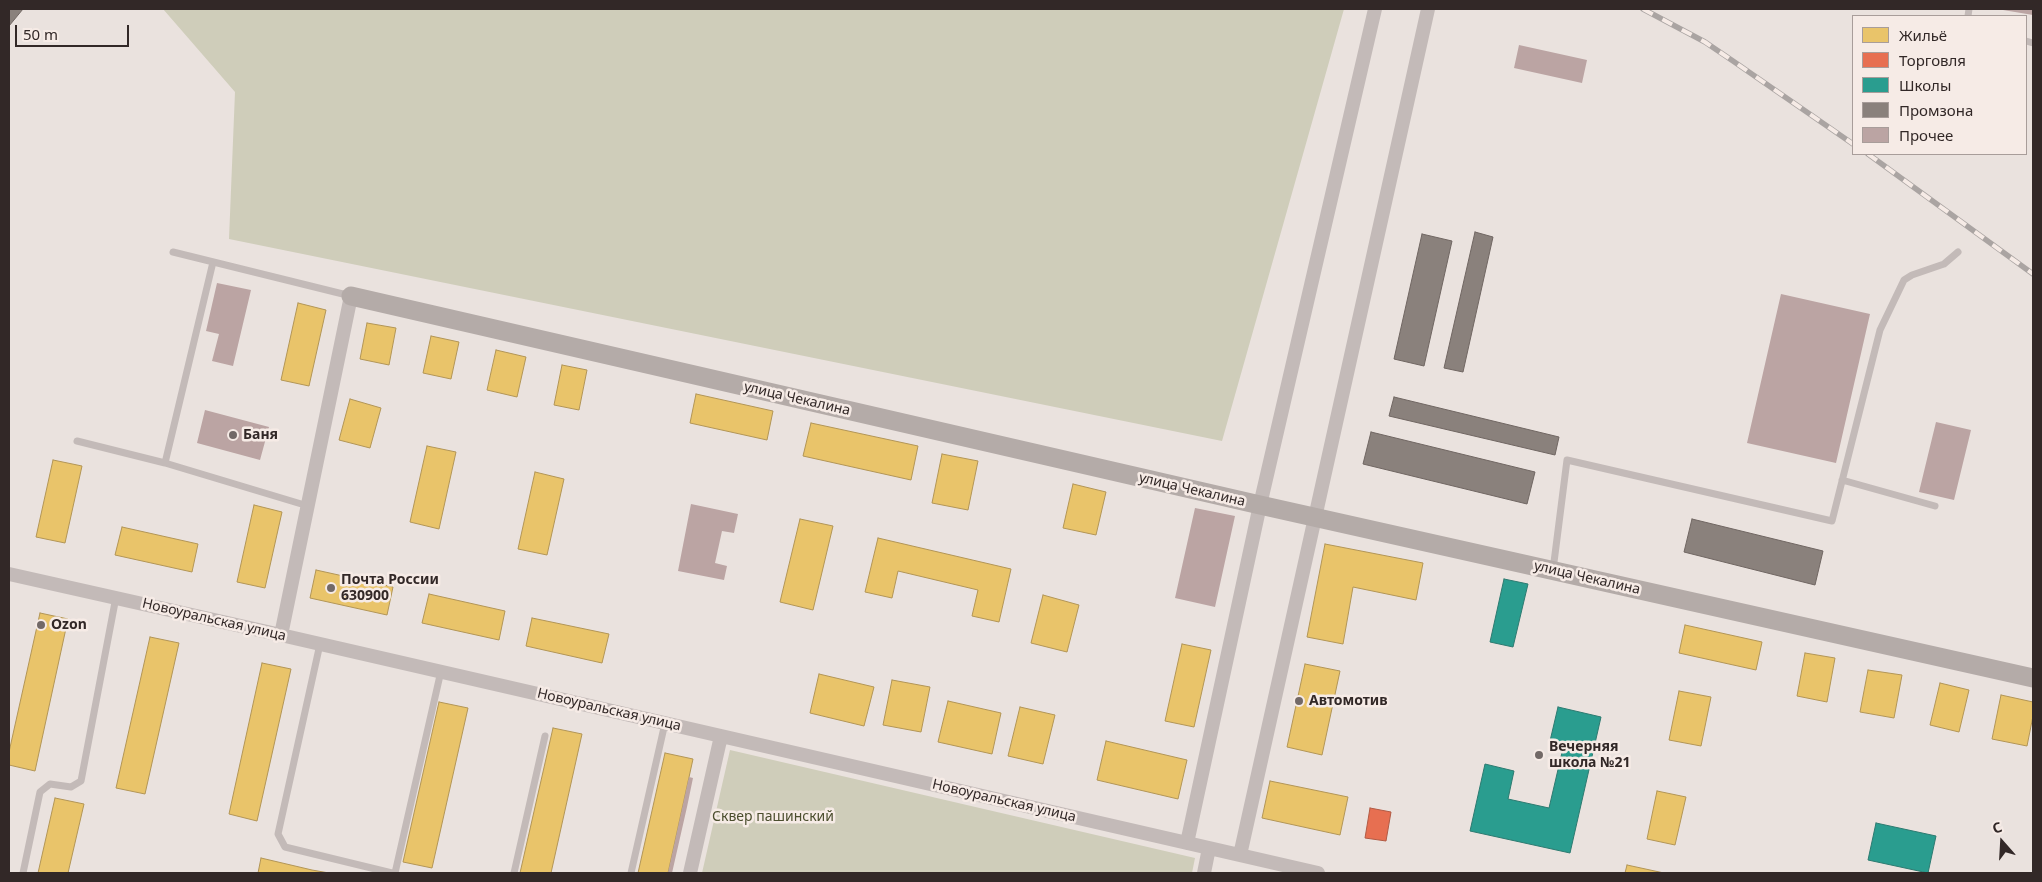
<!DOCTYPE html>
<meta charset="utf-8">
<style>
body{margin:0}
#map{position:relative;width:2042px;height:882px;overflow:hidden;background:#eae2de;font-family:"Noto Sans",sans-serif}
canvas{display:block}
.frame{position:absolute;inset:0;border:10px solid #322827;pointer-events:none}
.legend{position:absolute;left:1852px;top:15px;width:175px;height:140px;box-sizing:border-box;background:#f6ebe6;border:1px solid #a89d9a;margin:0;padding:6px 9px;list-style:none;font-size:15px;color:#322827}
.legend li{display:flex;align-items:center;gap:10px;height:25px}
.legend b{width:25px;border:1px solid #a89d9a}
.north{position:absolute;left:1977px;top:817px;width:50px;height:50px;-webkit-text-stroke:4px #f6ebe6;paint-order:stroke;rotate:341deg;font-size:14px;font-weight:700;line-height:20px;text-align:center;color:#322827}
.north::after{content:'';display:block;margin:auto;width:18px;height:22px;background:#322827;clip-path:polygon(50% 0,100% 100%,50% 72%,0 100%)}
.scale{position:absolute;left:15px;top:25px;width:114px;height:22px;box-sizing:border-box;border:2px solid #322827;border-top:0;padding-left:6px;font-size:15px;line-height:18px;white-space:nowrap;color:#322827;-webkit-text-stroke:4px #f6ebe6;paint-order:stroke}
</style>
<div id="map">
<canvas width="2042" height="882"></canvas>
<div class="frame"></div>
<ul class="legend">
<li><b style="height:14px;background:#e9c46a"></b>Жильё</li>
<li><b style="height:14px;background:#e76f51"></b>Торговля</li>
<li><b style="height:14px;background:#2a9d8f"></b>Школы</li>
<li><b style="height:14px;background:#8a817c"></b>Промзона</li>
<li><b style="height:14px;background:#bba4a3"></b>Прочее</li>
</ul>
<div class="north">С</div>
<div class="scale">50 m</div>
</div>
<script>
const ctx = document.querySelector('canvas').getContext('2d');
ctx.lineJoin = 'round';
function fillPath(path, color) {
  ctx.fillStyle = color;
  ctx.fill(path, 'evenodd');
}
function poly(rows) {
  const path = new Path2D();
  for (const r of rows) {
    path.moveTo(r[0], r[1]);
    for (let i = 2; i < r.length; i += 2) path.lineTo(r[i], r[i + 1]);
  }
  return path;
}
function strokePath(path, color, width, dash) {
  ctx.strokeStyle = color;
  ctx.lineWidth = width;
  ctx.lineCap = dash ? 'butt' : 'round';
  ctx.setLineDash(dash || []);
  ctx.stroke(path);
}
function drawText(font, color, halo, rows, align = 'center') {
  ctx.font = font + ' "Noto Sans",sans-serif';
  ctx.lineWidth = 5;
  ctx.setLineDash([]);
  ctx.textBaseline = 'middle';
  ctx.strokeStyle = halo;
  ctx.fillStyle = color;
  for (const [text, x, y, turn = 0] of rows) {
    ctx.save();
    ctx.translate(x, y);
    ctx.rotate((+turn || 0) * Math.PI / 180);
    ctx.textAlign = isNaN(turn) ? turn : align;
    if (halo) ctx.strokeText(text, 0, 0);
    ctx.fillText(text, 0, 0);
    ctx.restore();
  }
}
const green = poly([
 [163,9,1344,9,1222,441,229,239,235,92],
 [730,750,1195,858,1192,873,702,873]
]);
const homes = poly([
 [298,303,326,310,309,386,281,380,298,303],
 [367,323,396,328,389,365,360,359,367,323],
 [431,336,459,342,451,379,423,373,431,336],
 [496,350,526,357,517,397,487,390,496,350],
 [562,365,587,370,579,410,554,405,562,365],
 [696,394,773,411,767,440,690,423,696,394],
 [350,399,381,408,370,448,339,440,350,399],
 [811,423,918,446,911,480,803,456,811,423],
 [427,446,456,452,439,529,410,522,427,446],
 [942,454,978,461,968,510,932,503,942,454],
 [53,460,82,466,65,543,36,537,53,460],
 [535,472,564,479,547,555,518,549,535,472],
 [1073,484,1106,492,1096,535,1063,528,1073,484],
 [254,505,282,512,265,588,237,582,254,505],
 [800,519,833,526,813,610,780,602,800,519],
 [122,527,198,544,192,572,115,555,122,527],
 [878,538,1011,569,999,622,972,616,978,590,898,571,892,598,865,592,878,538],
 [1325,544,1423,563,1416,600,1353,587,1343,644,1307,637,1325,544],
 [316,570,393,587,387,615,310,598,316,570],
 [429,594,505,611,499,640,422,623,429,594],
 [1043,595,1079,605,1067,652,1031,643,1043,595],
 [40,613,68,619,35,771,9,765,9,752,40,613],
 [532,618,609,634,602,663,526,646,532,618],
 [1685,625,1762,642,1756,670,1679,653,1685,625],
 [150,637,179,643,145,794,116,788,150,637],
 [1182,644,1211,650,1194,727,1165,721,1182,644],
 [1805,653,1835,658,1827,702,1797,696,1805,653],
 [262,663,291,669,257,821,229,814,262,663],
 [1305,664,1340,671,1322,755,1287,747,1305,664],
 [1868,670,1902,675,1894,718,1860,712,1868,670],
 [819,674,874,687,864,726,810,713,819,674],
 [892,680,930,687,921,732,883,725,892,680],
 [1940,683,1969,690,1959,732,1930,725,1940,683],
 [1679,691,1711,697,1701,746,1669,740,1679,691],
 [2001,695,2033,702,2033,716,2027,746,1992,739,2001,695],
 [948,701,1001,713,992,754,938,742,948,701],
 [439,702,468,708,432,868,403,862,439,702],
 [1020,707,1055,715,1043,764,1008,756,1020,707],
 [553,728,582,734,551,873,520,873,553,728],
 [1106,741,1187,760,1178,799,1097,780,1106,741],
 [665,753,693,759,668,873,638,873,665,753],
 [1270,781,1348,797,1340,835,1262,818,1270,781],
 [1657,791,1686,797,1675,845,1647,839,1657,791],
 [55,798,84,804,68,873,38,873,55,798],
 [261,858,312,870,329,873,258,873,261,858],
 [1627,865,1664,873,1625,873,1627,865]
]);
const shops = poly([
 [1370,808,1391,812,1386,841,1365,838,1370,808]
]);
const schools = poly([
 [1504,579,1528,584,1513,647,1490,642,1504,579],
 [1558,707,1601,717,1570,853,1470,831,1485,764,1514,771,1508,799,1549,808,1564,744,1550,741,1558,707],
 [1876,823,1936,836,1928,873,1868,860,1876,823]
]);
const industry = poly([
 [9,9,23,9,9,26,9,9],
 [1475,232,1493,237,1463,372,1444,368,1475,232],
 [1422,234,1452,241,1424,366,1394,359,1422,234],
 [1394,397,1559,437,1555,455,1389,416,1394,397],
 [1371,432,1535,472,1527,504,1363,464,1371,432],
 [1692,519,1823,551,1815,585,1684,552,1692,519]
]);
const building = poly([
 [2003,9,2033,9,2033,15,2003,10],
 [1519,45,1587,60,1582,83,1514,68],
 [217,283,251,290,233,366,212,361,219,334,206,331],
 [1781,294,1870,314,1836,463,1747,443],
 [205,410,269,427,260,460,197,443],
 [1936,422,1971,430,1954,500,1919,492],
 [691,504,738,514,734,533,722,531,715,563,727,566,724,580,678,571],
 [1195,508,1235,516,1215,607,1175,598],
 [689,777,693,778,687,807,672,873,668,873]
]);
const lane = poly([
 [1968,16,1969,9],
 [2026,41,2033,43],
 [173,252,351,296],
 [77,441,165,463,308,506],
 [165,463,213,262],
 [1842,480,1935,506],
 [1553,570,1567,460,1832,521,1880,330,1904,280,1912,275,1944,264,1958,252],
 [320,644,278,834,285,847,392,873],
 [23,873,40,792,50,784,71,787,81,781,116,597],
 [395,873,441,671],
 [514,873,545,736],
 [631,873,665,723]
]);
const street = poly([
 [9,574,281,635,1318,873],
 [281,635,351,296],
 [1187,843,1260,505,1375,9],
 [1240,855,1428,9],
 [690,873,721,736],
 [1204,873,1209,848]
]);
const secondary = poly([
 [351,296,1260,505,2033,678]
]);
const rail = poly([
 [1643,9,1705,42,1733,61,1853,144],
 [1868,154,2033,274]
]);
const markers = [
 [233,435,5,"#726967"],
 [331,588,5,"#726967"],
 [41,625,5,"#726967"],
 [1299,701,5,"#726967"],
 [1539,755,5,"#726967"]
];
const streetNames = [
 ["улица Чекалина",797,399,13],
 ["улица Чекалина",1192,490,13],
 ["улица Чекалина",1587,578,13],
 ["Новоуральская улица",214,620,13],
 ["Новоуральская улица",609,710,13],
 ["Новоуральская улица",1004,801,13]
];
const poiNames = [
 ["Баня",243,435],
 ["Почта России",341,580],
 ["630900",341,596],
 ["Ozon",51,625],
 ["Автомотив",1309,701],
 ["Вечерняя",1549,747],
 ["школа №21",1549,763]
];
const parkNames = [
 ["Сквер пашинский",773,817]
];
fillPath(green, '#cfcdba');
fillPath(homes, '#e9c46a');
strokePath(homes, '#b29556', 1);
fillPath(shops, '#e76f51');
strokePath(shops, '#b15a44', 1);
fillPath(schools, '#2a9d8f');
strokePath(schools, '#2c7a70', 1);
fillPath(industry, '#8a817c');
strokePath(industry, '#706662', 1);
fillPath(building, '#bba4a3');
strokePath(lane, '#c3bab8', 7);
strokePath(street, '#c3bab8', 14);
strokePath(secondary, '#b4aba8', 19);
strokePath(rail, '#aaa4a2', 5.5);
strokePath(rail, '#f6ebe6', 4, [11]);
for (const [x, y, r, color] of markers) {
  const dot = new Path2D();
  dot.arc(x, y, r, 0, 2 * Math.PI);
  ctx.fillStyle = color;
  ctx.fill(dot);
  strokePath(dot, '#f6ebe6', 2);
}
drawText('14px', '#322827', '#f6ebe6', streetNames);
drawText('bold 14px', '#322827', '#f6ebe6', poiNames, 'left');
drawText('14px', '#4b4e2e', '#f6ebe6', parkNames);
</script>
